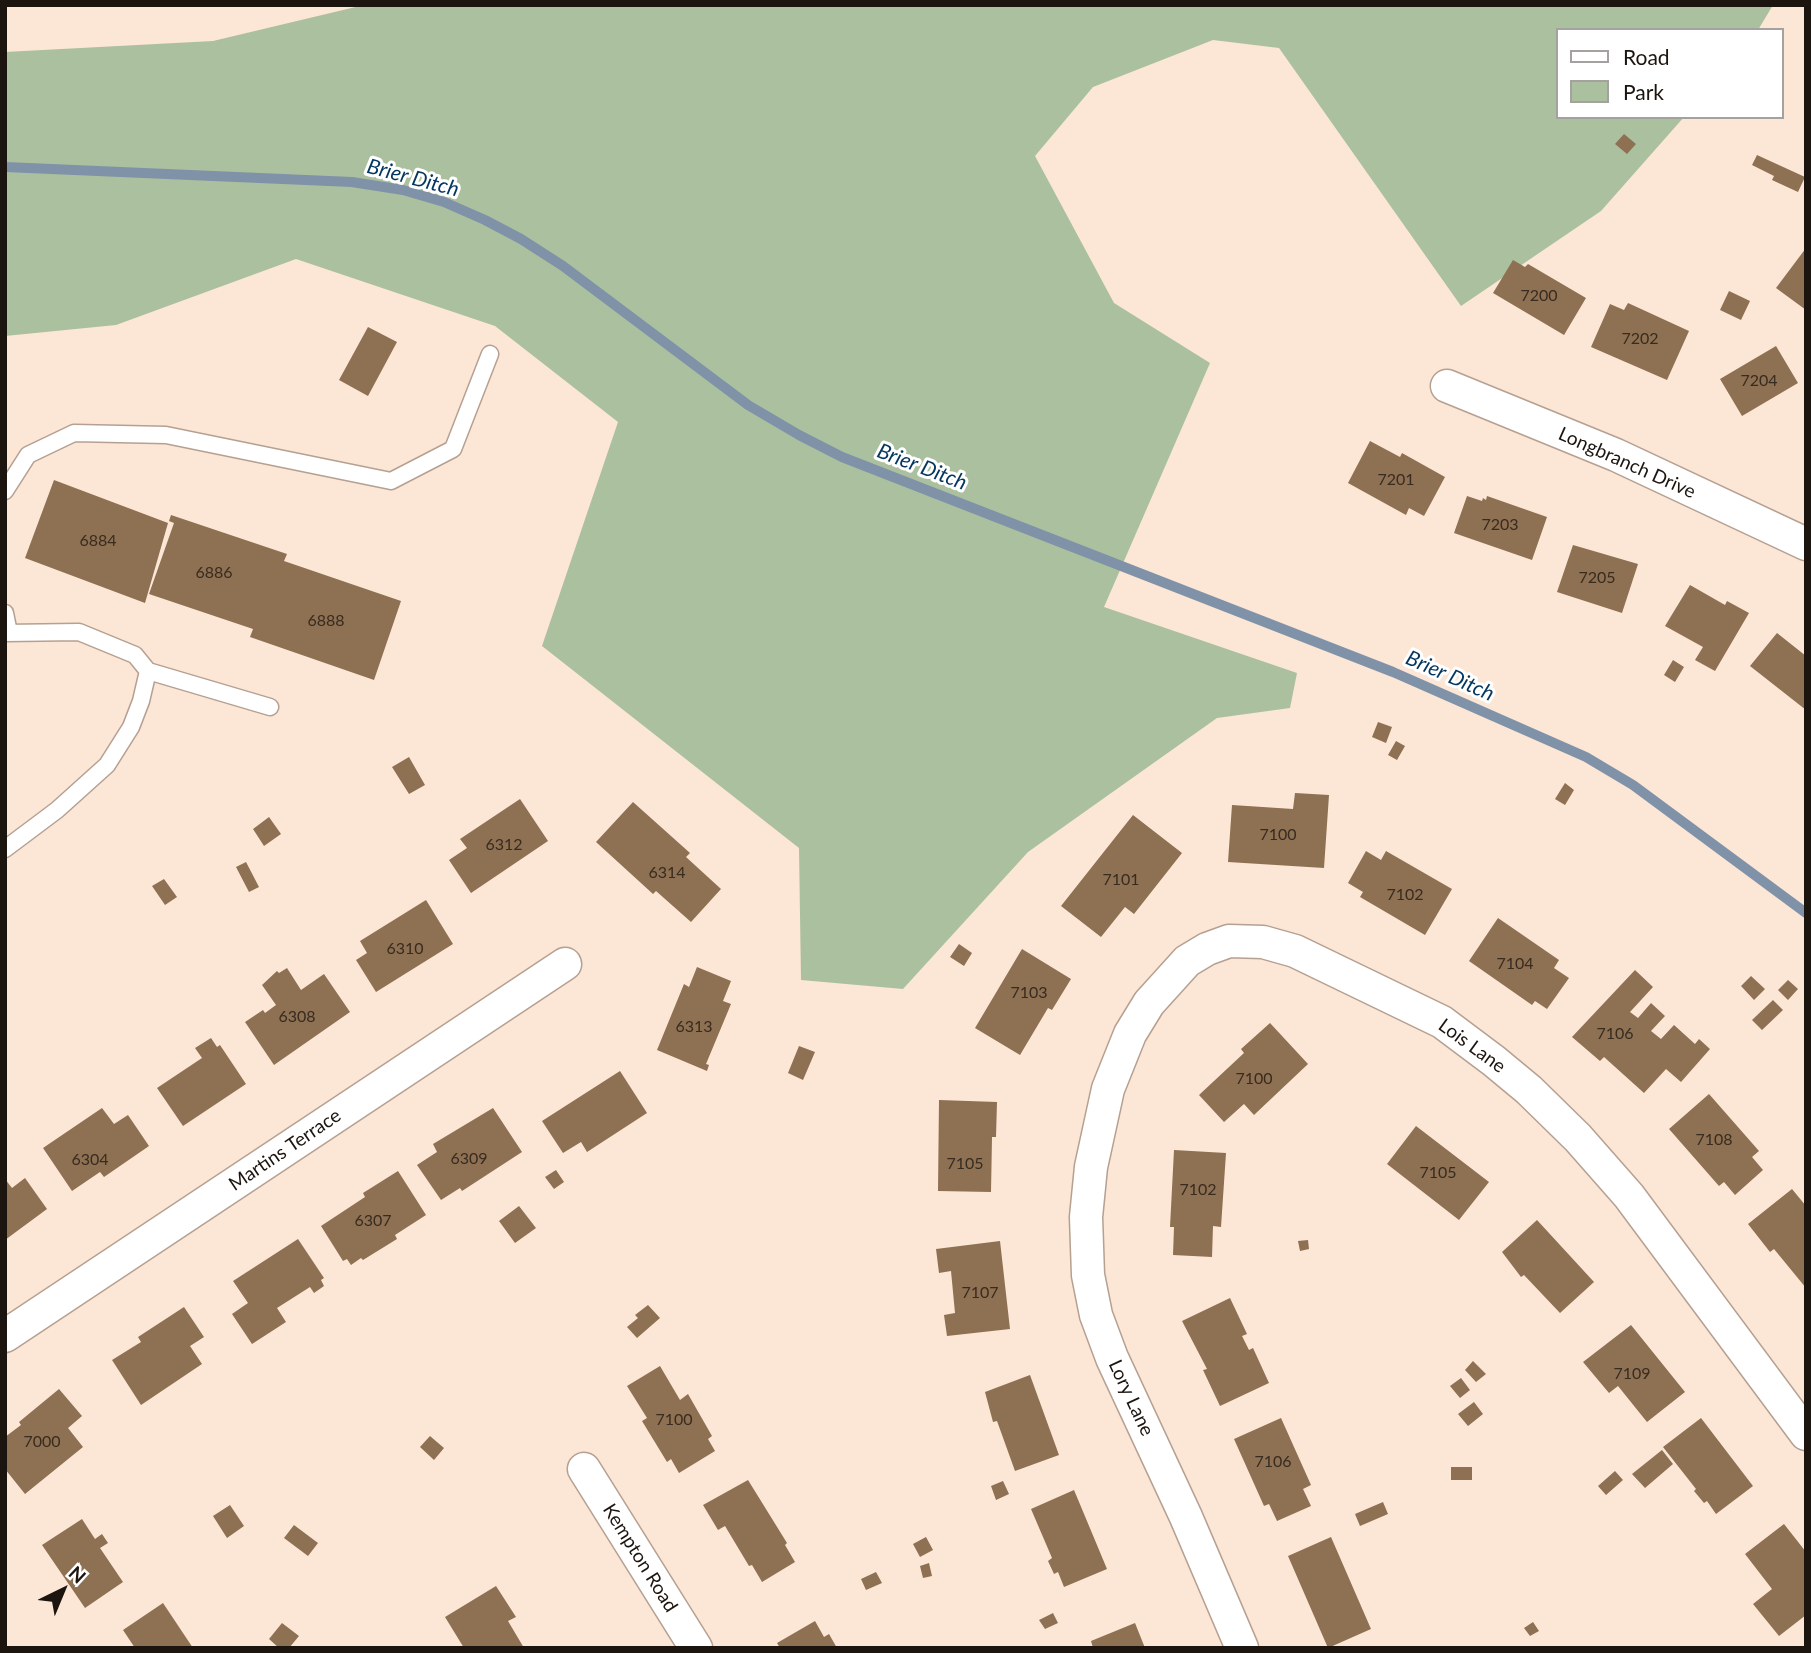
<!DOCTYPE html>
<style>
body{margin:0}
#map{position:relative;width:1811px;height:1653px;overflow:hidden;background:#fce6d6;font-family:Lato,sans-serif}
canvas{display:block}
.frame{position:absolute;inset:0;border:7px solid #1c140f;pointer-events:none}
.legend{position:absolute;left:1556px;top:28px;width:228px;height:91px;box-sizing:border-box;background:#fff;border:2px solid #a4a19f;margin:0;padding:9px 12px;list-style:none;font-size:21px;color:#1c140f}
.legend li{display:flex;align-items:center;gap:14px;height:35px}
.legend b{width:35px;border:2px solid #a4a19f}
.north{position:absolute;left:28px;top:1555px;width:70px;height:70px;-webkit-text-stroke:5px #fff;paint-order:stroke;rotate:43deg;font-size:19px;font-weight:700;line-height:28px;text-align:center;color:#1c140f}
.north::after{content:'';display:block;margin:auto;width:24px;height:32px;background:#1c140f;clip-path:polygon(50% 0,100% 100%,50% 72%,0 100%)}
</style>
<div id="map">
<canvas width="1811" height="1653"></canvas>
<div class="frame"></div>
<ul class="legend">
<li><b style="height:9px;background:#fff"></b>Road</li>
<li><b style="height:19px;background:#abc09e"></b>Park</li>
</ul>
<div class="north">N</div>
</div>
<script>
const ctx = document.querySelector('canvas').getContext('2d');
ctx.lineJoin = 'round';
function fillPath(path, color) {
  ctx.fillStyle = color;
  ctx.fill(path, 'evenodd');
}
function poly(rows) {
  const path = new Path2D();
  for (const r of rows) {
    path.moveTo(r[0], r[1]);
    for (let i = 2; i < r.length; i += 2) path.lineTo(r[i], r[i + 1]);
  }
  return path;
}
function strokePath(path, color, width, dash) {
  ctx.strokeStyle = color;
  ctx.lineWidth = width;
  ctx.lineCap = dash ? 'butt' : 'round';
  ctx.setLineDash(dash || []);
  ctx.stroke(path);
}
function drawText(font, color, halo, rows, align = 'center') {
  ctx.font = font + ' Lato,sans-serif';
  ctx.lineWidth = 6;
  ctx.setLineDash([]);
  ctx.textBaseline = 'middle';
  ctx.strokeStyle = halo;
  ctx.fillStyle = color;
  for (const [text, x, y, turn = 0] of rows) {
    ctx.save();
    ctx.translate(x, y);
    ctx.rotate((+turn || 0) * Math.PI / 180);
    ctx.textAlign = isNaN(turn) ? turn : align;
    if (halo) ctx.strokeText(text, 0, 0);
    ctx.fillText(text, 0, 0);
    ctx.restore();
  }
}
const green = poly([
 [364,5,1773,5,1758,30,1557,30,1557,117,1684,117,1601,211,1461,306,1279,48,1213,40,1093,87,1035,156,1114,303,1210,363,1104,607,1297,673,1290,708,1217,718,1028,852,903,989,801,980,799,848,542,646,618,422,495,326,296,259,116,325,5,336,5,52,213,41]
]);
const stream = poly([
 [5,167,352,182,403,190,444,202,485,220,521,239,563,266,748,405,799,435,842,457,1393,672,1586,757,1633,785,1806,913]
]);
const building = poly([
 [1624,134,1636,144,1627,154,1615,144],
 [1757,155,1805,177,1798,192,1772,180,1774,176,1752,165],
 [1806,248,1806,310,1776,288],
 [1513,260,1525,267,1528,264,1586,298,1564,335,1493,293],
 [1729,291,1750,301,1741,320,1720,310],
 [1628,303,1689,331,1667,380,1591,347,1610,304,1624,310],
 [368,327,397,342,368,396,339,380],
 [1776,346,1798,383,1742,416,1720,379],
 [1370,441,1400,457,1402,453,1445,477,1424,516,1409,508,1406,515,1348,483],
 [54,480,168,523,145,603,25,558],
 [1467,496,1482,501,1483,498,1486,500,1487,496,1547,517,1532,560,1454,533],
 [171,515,287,554,284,561,401,601,374,680,250,637,253,629,149,594,174,523,169,521],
 [1573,545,1638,564,1622,613,1557,592],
 [1690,585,1725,605,1727,601,1749,613,1715,671,1695,660,1703,647,1665,626],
 [1777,633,1806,656,1806,710,1750,666],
 [1673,660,1684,667,1675,682,1664,675],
 [1378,722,1392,727,1386,743,1372,737],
 [1396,741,1405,746,1397,760,1388,755],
 [409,757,425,785,409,794,392,767],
 [1565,783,1574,790,1565,805,1555,799],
 [1295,793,1329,795,1324,868,1228,862,1232,805,1293,809],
 [520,799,548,841,471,893,449,860,467,848,460,839],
 [633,802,690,853,686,857,721,889,691,922,656,891,653,894,596,842],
 [1133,815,1182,853,1134,914,1125,907,1101,937,1061,906],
 [269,817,281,834,264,846,253,829],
 [1366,851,1381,860,1386,851,1452,889,1425,935,1360,897,1363,892,1348,883],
 [246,862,259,887,249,892,236,867],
 [164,879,177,897,165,905,152,886],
 [426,900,453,944,376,992,356,960,367,953,360,941],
 [1498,918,1559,960,1554,968,1569,978,1547,1009,1535,1001,1532,1005,1469,961],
 [959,944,972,953,964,966,950,957],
 [1022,949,1071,979,1052,1010,1048,1008,1020,1055,975,1028],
 [697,967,731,981,723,1001,731,1004,706,1064,709,1065,707,1071,657,1050,684,984,689,987],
 [287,968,301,990,324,974,350,1012,274,1065,245,1022,263,1010,265,1013,276,1005,262,985,277,971,279,973],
 [1635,970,1653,987,1630,1012,1638,1018,1651,1003,1665,1016,1651,1031,1661,1039,1674,1025,1695,1044,1699,1039,1710,1049,1681,1082,1666,1069,1644,1093,1604,1057,1600,1061,1572,1037],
 [1751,976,1765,989,1754,1000,1741,986],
 [1788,980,1798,989,1788,1000,1778,990],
 [1773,1000,1783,1010,1762,1030,1752,1020],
 [1270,1023,1308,1064,1254,1115,1244,1104,1224,1122,1199,1095,1244,1053,1241,1049],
 [211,1038,217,1047,220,1045,246,1084,183,1126,157,1088,202,1058,195,1048],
 [799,1046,815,1052,803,1080,788,1073],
 [620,1071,647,1113,587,1152,581,1142,563,1153,542,1121],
 [1709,1094,1759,1151,1752,1157,1763,1170,1735,1195,1724,1182,1719,1186,1669,1129],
 [939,1100,997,1102,996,1137,992,1137,991,1192,938,1191],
 [102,1108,114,1124,128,1115,149,1146,104,1177,100,1172,72,1191,43,1148],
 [493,1108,522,1152,462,1191,460,1188,441,1200,417,1165,437,1152,433,1144],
 [1416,1126,1489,1182,1459,1220,1387,1164],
 [1174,1150,1226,1153,1221,1227,1213,1226,1212,1257,1173,1255,1174,1227,1170,1227],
 [556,1170,564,1182,554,1189,545,1177],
 [398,1171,426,1215,395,1235,397,1239,363,1260,361,1258,351,1265,347,1259,343,1261,321,1226,365,1197,363,1193],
 [25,1178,47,1209,5,1240,5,1179,12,1188],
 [1792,1189,1806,1206,1806,1288,1774,1249,1770,1252,1748,1224],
 [519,1206,536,1228,515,1243,499,1221],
 [1537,1220,1594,1282,1560,1313,1524,1275,1521,1277,1502,1252],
 [298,1239,324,1278,321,1280,324,1286,314,1293,310,1287,277,1308,286,1322,252,1344,232,1314,248,1303,233,1281],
 [1308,1240,1309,1249,1300,1251,1298,1241],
 [1000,1241,1010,1329,947,1336,944,1315,955,1313,951,1271,939,1273,936,1249],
 [1230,1298,1247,1334,1242,1336,1249,1350,1253,1348,1269,1383,1220,1406,1203,1370,1207,1369,1182,1321],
 [648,1305,660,1318,637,1338,627,1327,638,1318,635,1315],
 [184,1307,204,1337,190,1346,202,1364,141,1405,112,1360,141,1342,138,1337],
 [1631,1325,1685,1392,1647,1422,1618,1386,1609,1393,1583,1362],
 [1473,1361,1486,1374,1476,1382,1465,1370],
 [660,1366,680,1400,688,1394,712,1436,708,1439,715,1451,679,1473,671,1459,667,1462,642,1421,647,1418,627,1386],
 [1030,1375,1059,1455,1015,1471,997,1421,993,1422,985,1392],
 [1461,1378,1470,1390,1460,1398,1450,1386],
 [59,1389,82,1416,68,1428,83,1447,25,1494,5,1469,5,1437,21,1425,19,1422],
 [1474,1402,1483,1414,1468,1426,1458,1414],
 [1281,1418,1311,1485,1303,1489,1311,1506,1277,1521,1269,1504,1264,1506,1234,1439],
 [1701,1418,1753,1486,1716,1514,1707,1501,1704,1503,1694,1491,1696,1489,1663,1447],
 [430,1436,444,1448,434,1460,420,1447],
 [1662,1450,1673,1464,1645,1488,1632,1474],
 [1451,1467,1472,1467,1472,1480,1451,1480],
 [1615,1471,1623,1480,1606,1495,1598,1486],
 [748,1480,787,1543,785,1545,795,1562,762,1582,752,1565,749,1566,725,1526,718,1530,703,1505],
 [1003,1481,1009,1494,996,1500,991,1486],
 [1074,1490,1107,1569,1064,1587,1058,1572,1054,1574,1048,1561,1052,1558,1031,1509],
 [1383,1502,1388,1514,1360,1526,1355,1514],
 [230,1505,244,1526,227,1538,213,1516],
 [82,1519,95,1539,102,1534,108,1543,100,1548,123,1582,85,1608,42,1545],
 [1784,1524,1806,1552,1806,1615,1779,1636,1753,1604,1772,1589,1745,1554],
 [294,1525,318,1543,308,1556,284,1538],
 [926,1537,933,1550,920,1557,913,1544],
 [1331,1537,1371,1629,1328,1648,1288,1556],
 [929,1563,932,1576,923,1578,920,1566],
 [876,1572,882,1583,866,1590,861,1579],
 [496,1586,516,1617,508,1621,524,1648,464,1648,445,1617],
 [163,1603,193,1648,135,1648,123,1630],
 [1053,1613,1058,1623,1045,1629,1039,1620],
 [815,1621,824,1637,829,1634,837,1648,780,1648,777,1643],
 [1533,1622,1539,1631,1530,1636,1524,1628],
 [282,1623,299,1636,289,1648,279,1648,269,1639],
 [1135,1623,1145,1648,1093,1648,1091,1641]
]);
const lane = poly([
 [5,491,28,455,74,433,166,435,391,481,453,449,490,354],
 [5,613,9,633],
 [5,633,79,632,135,655,148,671,141,701,131,727,107,765,57,810,5,849],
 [148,671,270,707]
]);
const street = poly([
 [1447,386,1616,455,1806,544],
 [5,1336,565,964],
 [584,1469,696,1648],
 [1242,1648,1186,1517,1112,1358,1096,1315,1088,1275,1086,1217,1091,1167,1108,1089,1130,1034,1149,1003,1187,961,1207,949,1229,941,1263,942,1295,951,1442,1022,1494,1061,1529,1090,1578,1138,1629,1196,1806,1434]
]);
const numberNames = [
 ["7200",1539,296],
 ["7202",1640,339],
 ["7204",1759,381],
 ["7201",1396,480],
 ["7203",1500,525],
 ["6884",98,541],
 ["6886",214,573],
 ["7205",1597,578],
 ["6888",326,621],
 ["7100",1278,835],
 ["6312",504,845],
 ["6314",667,873],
 ["7101",1121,880],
 ["7102",1405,895],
 ["6310",405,949],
 ["7104",1515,964],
 ["7103",1029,993],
 ["6308",297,1017],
 ["6313",694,1027],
 ["7106",1615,1034],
 ["7100",1254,1079],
 ["7108",1714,1140],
 ["6309",469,1159],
 ["6304",90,1160],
 ["7105",965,1164],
 ["7105",1438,1173],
 ["7102",1198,1190],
 ["6307",373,1221],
 ["7107",980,1293],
 ["7109",1632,1374],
 ["7100",674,1420],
 ["7000",42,1442],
 ["7106",1273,1462]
];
const streetNames = [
 ["Longbranch Drive",1627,463,24],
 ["Lois Lane",1472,1046,36],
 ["Martins Terrace",285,1150,-34],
 ["Lory Lane",1131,1398,65],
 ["Kempton Road",640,1558,58]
];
const waterNames = [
 ["Brier Ditch",413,178,15],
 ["Brier Ditch",922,467,21],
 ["Brier Ditch",1450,676,24]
];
fillPath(green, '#abc09e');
strokePath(stream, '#7f92a8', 10);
fillPath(building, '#8e7052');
strokePath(lane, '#b5a091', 19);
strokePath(street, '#b5a091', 35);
strokePath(lane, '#fff', 16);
strokePath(street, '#fff', 32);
drawText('16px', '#382b20', null, numberNames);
drawText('19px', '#1c140f', '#fff', streetNames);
drawText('italic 21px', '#04365f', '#fff', waterNames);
</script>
